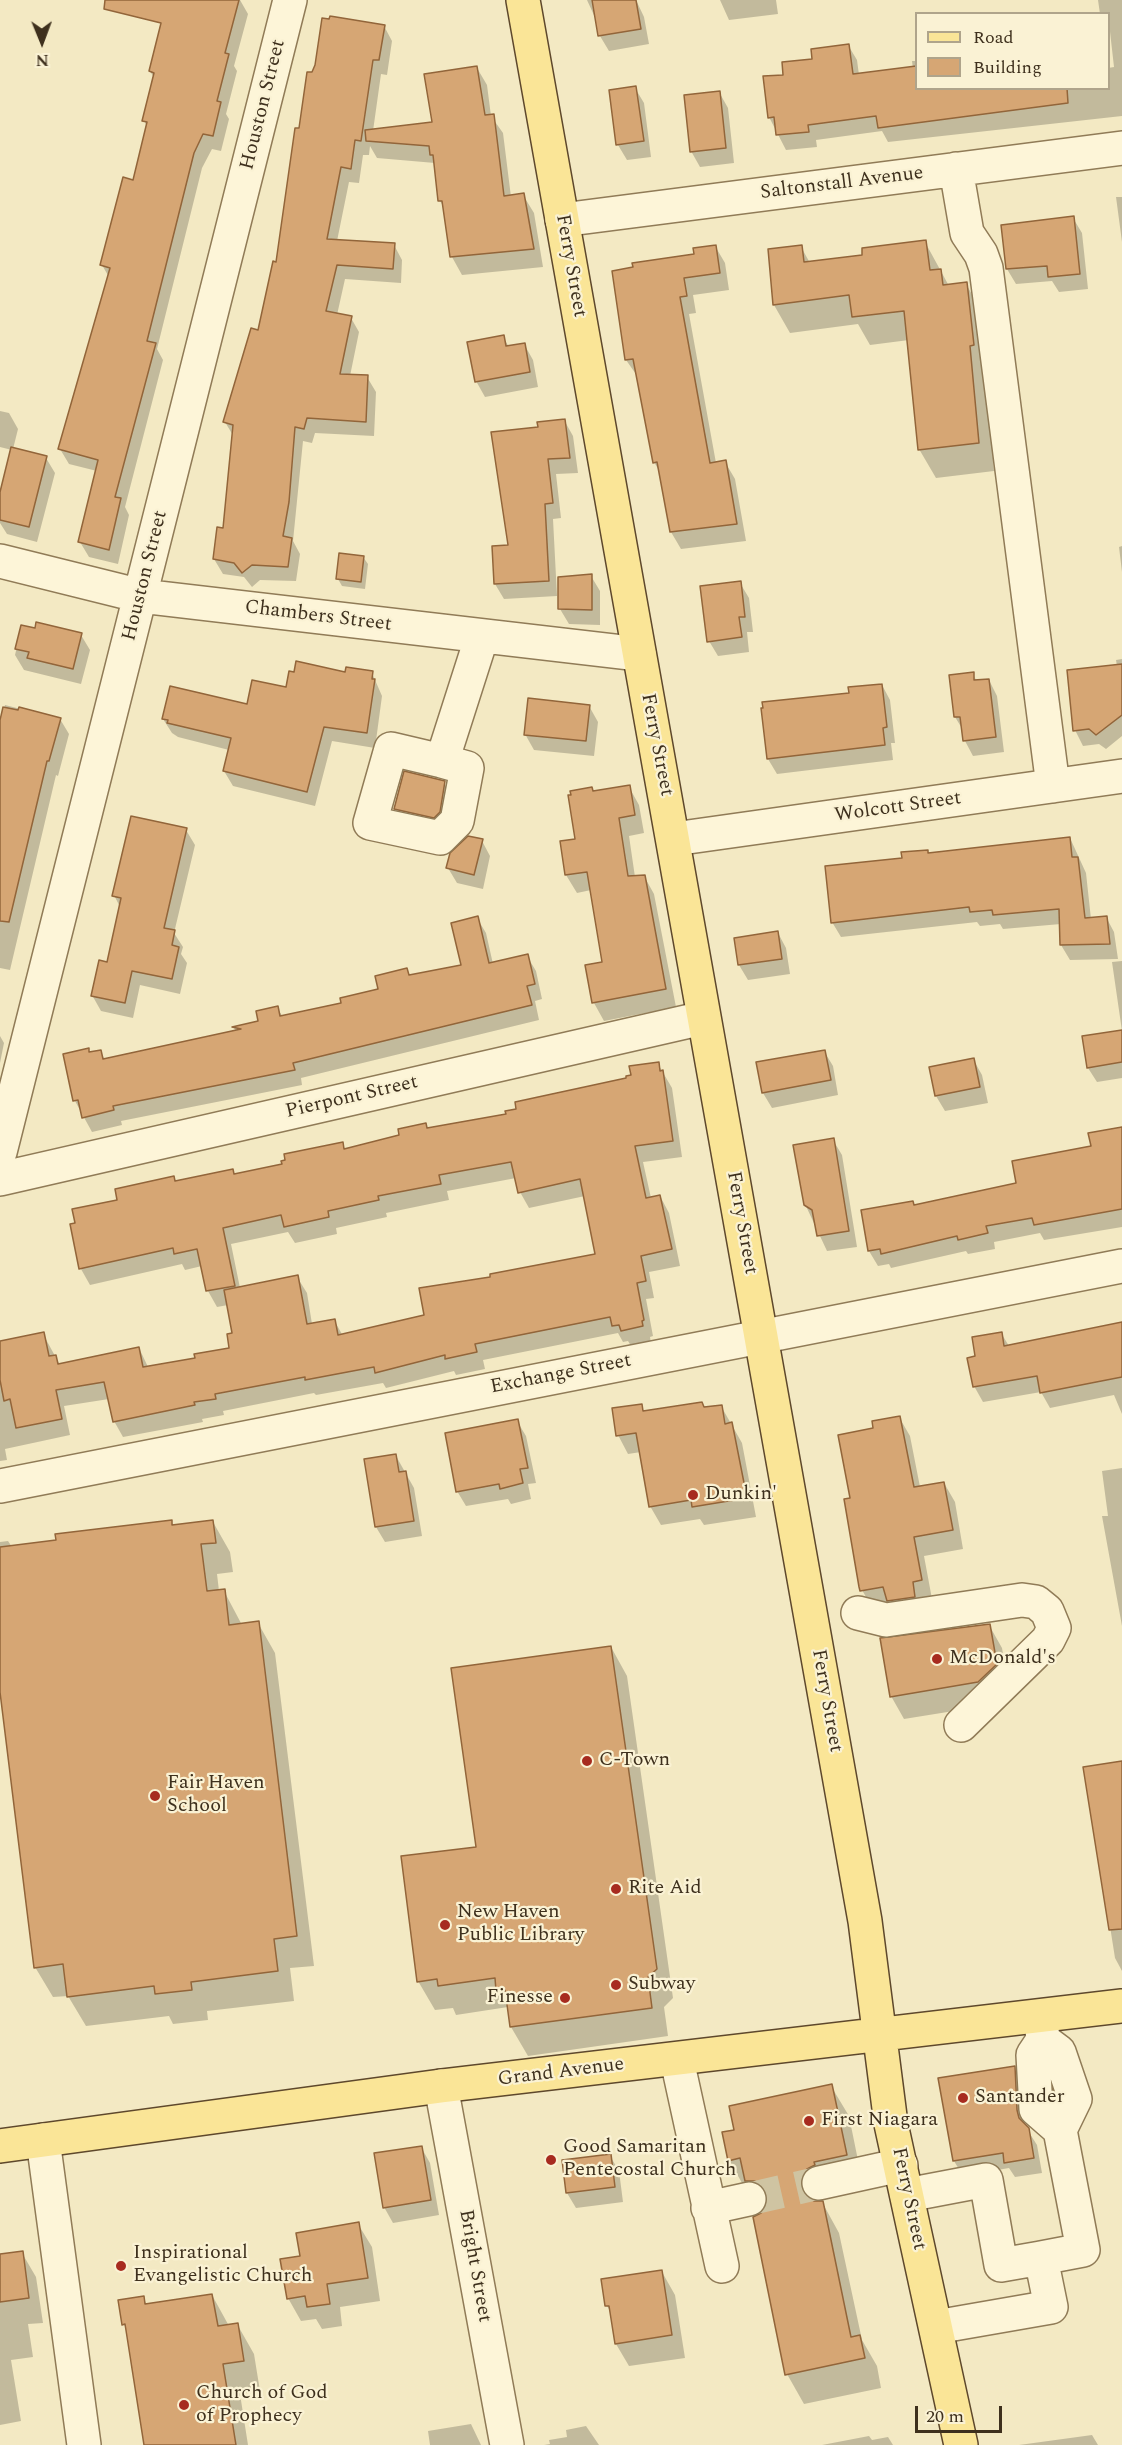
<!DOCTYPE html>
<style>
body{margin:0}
#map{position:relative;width:1122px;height:2445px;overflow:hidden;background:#f3e9c3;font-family:Spectral,serif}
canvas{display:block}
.legend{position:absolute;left:915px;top:12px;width:195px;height:78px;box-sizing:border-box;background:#faf2d4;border:2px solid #afa48b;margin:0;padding:8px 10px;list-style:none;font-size:18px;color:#3e301d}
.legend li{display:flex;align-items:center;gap:12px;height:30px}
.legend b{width:30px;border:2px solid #afa48b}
.north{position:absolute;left:12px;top:12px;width:60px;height:60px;-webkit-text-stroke:4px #faf2d4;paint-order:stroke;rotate:179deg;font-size:16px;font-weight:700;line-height:24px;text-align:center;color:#3e301d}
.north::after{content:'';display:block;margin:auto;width:21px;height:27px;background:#3e301d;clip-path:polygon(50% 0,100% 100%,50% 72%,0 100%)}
.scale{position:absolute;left:915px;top:2406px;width:87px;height:27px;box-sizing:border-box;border:3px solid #3e301d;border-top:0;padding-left:8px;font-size:18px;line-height:21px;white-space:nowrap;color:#3e301d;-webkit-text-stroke:4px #faf2d4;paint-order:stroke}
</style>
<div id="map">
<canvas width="1122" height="2445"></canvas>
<ul class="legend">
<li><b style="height:8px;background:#fae597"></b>Road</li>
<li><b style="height:16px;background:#d6a674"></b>Building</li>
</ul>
<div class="north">N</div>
<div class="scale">20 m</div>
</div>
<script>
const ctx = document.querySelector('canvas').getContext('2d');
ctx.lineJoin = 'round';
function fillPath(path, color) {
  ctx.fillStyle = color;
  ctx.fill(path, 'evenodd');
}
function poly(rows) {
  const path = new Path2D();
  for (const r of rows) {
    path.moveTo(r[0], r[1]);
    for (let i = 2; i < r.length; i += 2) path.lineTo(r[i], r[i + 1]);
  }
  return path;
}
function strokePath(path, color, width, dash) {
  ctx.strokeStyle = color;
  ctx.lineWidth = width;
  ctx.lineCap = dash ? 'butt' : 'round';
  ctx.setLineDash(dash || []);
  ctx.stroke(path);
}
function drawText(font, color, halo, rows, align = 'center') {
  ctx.font = font + ' Spectral,serif';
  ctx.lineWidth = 4.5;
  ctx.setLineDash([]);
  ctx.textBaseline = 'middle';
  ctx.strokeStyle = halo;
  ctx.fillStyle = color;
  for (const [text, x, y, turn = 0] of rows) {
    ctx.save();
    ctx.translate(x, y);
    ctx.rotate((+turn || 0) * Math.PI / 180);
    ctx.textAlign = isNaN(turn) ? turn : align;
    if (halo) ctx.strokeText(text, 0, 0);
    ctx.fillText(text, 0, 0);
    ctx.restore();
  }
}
const shadow = poly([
 [168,0,240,0,248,14,234,66,237,71,226,114,229,119,221,151,212,149,202,168,157,349,163,360,125,507,129,515,118,564,89,557,80,542,97,471,69,464,60,449,109,277,102,265,134,181,147,127,144,120,154,78,150,71],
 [587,0,636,0,644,17,649,44,609,51,600,36,598,24],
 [720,0,776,0,778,14,729,20],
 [1098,0,1122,0,1122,116,888,142,882,131,816,140,817,147,786,150,769,117,785,76,848,45,857,60,859,75,913,69,912,61,916,61,916,88,1108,88,1108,68,1114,67,1108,14,1100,14],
 [384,26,392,41,387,75,381,74,373,131,434,123,477,68,487,85,491,116,503,133,511,197,523,195,534,213,543,267,462,275,452,257,445,209,440,201,435,163,377,158,370,146,369,155,363,155,359,183,349,182,337,241,394,245,402,260,401,283,345,279,337,315,351,318,359,332,350,376,367,377,376,392,374,436,315,433,312,443,303,441,293,541,300,554,296,581,260,580,252,587,244,577,223,574,214,559,224,529,234,437,225,422,259,332,277,264,300,130,313,74],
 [635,88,644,103,651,157,627,160,618,145,610,92],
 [719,92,728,108,734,163,700,167,691,151],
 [1116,197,1122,197,1122,242],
 [1073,218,1082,233,1088,289,1059,292,1052,281,1016,284,1007,269,1002,226],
 [925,242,949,286,966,284,982,312,994,471,936,478,919,449,909,340,870,345,858,324,790,333,774,305,801,247,810,263,864,256],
 [715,246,725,263,729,290,693,295,696,313,689,314,716,463,725,462,735,479,746,541,681,549,671,532,661,474,654,462,638,377,626,360,696,255],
 [503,337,509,347,524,344,533,360,538,387,485,397,476,381],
 [0,411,9,413,18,429,13,449,46,458,55,473,37,542,7,534,0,523,0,498,12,450,0,447],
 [564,420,573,436,578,473,556,474,561,518,553,519,557,596,504,599,495,584,510,547,539,428],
 [1122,546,1122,572,1119,547],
 [363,557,368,564,365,589,342,586,338,579],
 [591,576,600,591,600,625,569,624,560,609],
 [740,583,749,598,753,632,747,632,749,652,718,656,709,641],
 [22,626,81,635,90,650,81,684,24,670,15,655],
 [1122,659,1122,736,1106,749,1099,744,1083,746,1075,730,1117,666,1116,660],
 [372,673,382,696,375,748,332,741,315,806,233,786,224,771,229,750,178,737,172,733,163,719,248,706,346,674],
 [973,674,977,682,989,680,997,696,1004,752,973,756,965,741,963,730,955,717],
 [882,685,890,700,895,743,891,743,893,760,777,774,768,759,762,709,851,694],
 [5,705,60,719,69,734,58,776,56,775,10,970,0,968,0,725],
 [589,706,598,722,594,756,534,750,525,734],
 [444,783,453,798,448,828,404,824,395,809],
 [629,787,639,805,644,833,629,836,635,877,644,876,654,894,676,1007,604,1021,594,1003,587,966,603,963,591,890,577,893,566,875,594,793],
 [186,830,195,845,174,933,183,947,181,954,187,963,180,994,140,985,133,1018,101,1011,92,995,108,963,120,907,114,895],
 [1070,838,1086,873,1091,919,1106,917,1114,932,1118,959,1070,960,1061,945,1061,924,1003,929,1000,924,980,926,977,922,841,937,832,922,904,859,927,851,929,854],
 [482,841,490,856,483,889,457,883,448,868],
 [477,918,486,933,493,964,527,956,536,971,542,999,535,1001,539,1020,301,1078,302,1085,121,1121,122,1125,92,1132,75,1101,65,1055,88,1050,90,1054,100,1051,105,1060,236,1032,234,1028,260,1022,277,1008,283,1017,342,1004,380,990,406,970,410,976,463,966],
 [778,933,786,948,790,974,748,980,739,965],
 [1122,961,1122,1031,1112,962],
 [1122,1032,1122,1078,1097,1082,1088,1068],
 [0,1036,4,1043,0,1063],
 [824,1051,833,1066,838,1095,772,1108,763,1093],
 [973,1059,982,1075,988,1103,945,1111,936,1096,931,1068],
 [658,1064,672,1088,682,1157,643,1162,651,1198,660,1196,669,1213,680,1266,649,1272,654,1298,646,1299,653,1336,650,1337,651,1343,631,1346,628,1341,623,1342,618,1333,483,1360,485,1369,456,1375,454,1371,386,1388,383,1383,316,1395,314,1393,223,1411,224,1415,202,1419,203,1422,123,1437,114,1421,109,1399,64,1406,70,1435,5,1449,7,1460,0,1461,0,1343,43,1334,60,1365,139,1348,148,1367,196,1359,231,1349,234,1334,228,1305,217,1307,208,1291,202,1266,185,1270,182,1264,90,1285,81,1269,72,1225,174,1177,177,1183,232,1171,235,1175,284,1165,342,1144,346,1150,427,1130,508,1115,628,1080],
 [516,1178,520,1192,529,1208,585,1196,597,1255,492,1278,426,1316,343,1336,334,1320,312,1324,307,1293,297,1277,240,1288,231,1244,288,1232,295,1243,337,1234,336,1228,387,1217,386,1213,449,1200,447,1191],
 [1122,1129,1122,1227,1044,1240,1040,1233,994,1242,995,1249,968,1254,966,1251,891,1268,889,1264,878,1266,869,1251,862,1211,914,1206,1018,1184],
 [833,1140,842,1155,857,1247,827,1251,805,1204],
 [1122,1323,1122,1414,1114,1395,1050,1408,1041,1392,983,1402,974,1386,977,1358,1001,1333,1009,1346],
 [641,1406,645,1413,721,1406,742,1443,756,1517,704,1525,700,1519,661,1525,650,1506,641,1452,628,1454,618,1435],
 [899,1417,910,1436,920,1487,944,1483,955,1502,963,1549,924,1556,932,1599,873,1609,862,1590,875,1429],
 [517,1421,526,1436,536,1483,528,1484,531,1499,511,1504,508,1499,466,1506,457,1491],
 [396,1456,414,1488,422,1536,385,1542,376,1527],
 [1122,1468,1122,1626,1102,1516,1108,1516,1102,1471],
 [171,1521,174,1526,213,1522,230,1552,233,1572,217,1574,219,1591,224,1591,242,1625,258,1623,275,1653,314,1966,290,1968,294,2001,207,2011,208,2020,173,2024,169,2016,86,2026,68,1996,53,1997,35,1967,0,1680,0,1542,8,1541,12,1547],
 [989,1625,1002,1648,1009,1688,991,1705,904,1719,891,1696],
 [611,1647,627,1676,673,1998,664,2007,668,2036,528,2056,511,2027,508,2007,456,2015,453,2008,435,2010,418,1981,478,1848],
 [1122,1762,1122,1971,1115,1958,1085,1768],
 [1014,2068,1023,2083,1025,2126,1037,2145,1042,2173,1015,2177,1009,2168,963,2176,954,2161],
 [831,2086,849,2116,863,2185,824,2199,822,2202,839,2233,862,2340,877,2366,881,2388,804,2404,787,2374,764,2211,752,2189,746,2190,729,2160,736,2131],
 [421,2147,430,2163,439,2215,393,2223,384,2207],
 [610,2156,619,2171,623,2202,576,2208,567,2193],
 [358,2224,372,2247,380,2301,340,2307,342,2326,322,2329,316,2319,301,2321,288,2298,302,2258],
 [22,2253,36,2277,43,2323,28,2324,33,2357,11,2360,21,2421,0,2425,0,2255],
 [662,2272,675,2295,685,2358,629,2366,616,2344,612,2314,607,2306],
 [212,2295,229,2326,237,2324,254,2354,260,2391,240,2394,248,2445,146,2445,128,2332,124,2324,143,2297,147,2305],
 [471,2424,481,2445,430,2445,428,2431],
 [586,2426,599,2445,544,2445,550,2444,549,2440,567,2437,566,2430],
 [1092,2435,1098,2445,1019,2445],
 [869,2436,872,2440,888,2437,893,2445,822,2445]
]);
const building = poly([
 [105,0,239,0,225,53,229,54,217,101,221,102,213,136,203,134,194,153,147,341,156,343,115,497,121,498,109,550,78,542,98,460,58,449,110,268,100,265,123,177,133,180,147,122,142,121,154,73,149,71,161,23,104,9,105,0],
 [592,0,636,0,641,29,598,36,592,0],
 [330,16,385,25,379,60,373,60,361,141,355,140,351,169,341,167,327,239,395,243,393,269,337,265,326,311,352,316,340,374,368,375,366,422,307,418,304,429,295,427,289,502,283,536,292,538,288,567,252,565,242,573,234,563,213,559,217,527,223,528,233,425,223,422,251,328,258,330,273,261,276,262,295,128,299,128,307,72,312,72,315,65,322,18,329,19,330,16],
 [849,44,853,74,916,66,916,88,1067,88,1068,103,878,128,876,116,808,125,809,132,776,135,774,117,768,118,763,76,783,75,782,62,812,59,811,49,849,44],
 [477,66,485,115,494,114,504,196,524,193,534,249,450,257,442,201,438,201,433,155,430,155,429,146,366,141,365,130,432,122,424,74,477,66],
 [636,86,644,141,616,145,609,90,636,86],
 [720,91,726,148,690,152,684,95,720,91],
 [1074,216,1080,274,1048,277,1047,266,1006,269,1001,225,1074,216],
 [926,240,930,270,941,269,943,285,967,282,974,345,970,346,979,443,918,450,904,311,852,317,849,295,773,305,768,249,802,245,804,262,862,255,862,248,926,240],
 [716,245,720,273,684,278,687,296,680,297,710,463,726,460,737,524,670,532,657,462,653,463,633,359,625,360,612,271,633,267,632,263,694,254,693,248,716,245],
 [504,335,506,346,525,343,530,372,475,382,467,342,504,335],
 [565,419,570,458,548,459,553,503,545,504,549,581,494,584,492,546,508,545,491,432,538,427,537,422,565,419],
 [11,447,47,456,29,527,0,520,0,492,11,447],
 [339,553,364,556,361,582,336,579,339,553],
 [592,574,592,610,558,609,558,577,592,574],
 [741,581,745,617,739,617,742,637,707,642,700,586,741,581],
 [36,622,82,633,73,669,27,658,29,652,15,649,21,625,35,628,36,622],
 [296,661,345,672,346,667,373,671,372,679,375,679,367,733,324,727,307,792,223,771,231,738,167,723,168,720,162,719,170,686,247,704,252,680,286,687,289,671,294,672,296,661],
 [1122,664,1122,715,1096,735,1089,729,1073,731,1067,670,1122,664],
 [974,672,974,680,989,679,996,737,963,741,960,717,954,717,949,675,974,672],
 [882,684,887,727,883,728,885,745,767,759,761,708,763,708,762,702,849,693,848,687,882,684],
 [528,698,590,705,586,741,524,735,528,698],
 [3,707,18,710,19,707,61,718,49,761,47,761,9,922,0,921,0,720,3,707],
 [404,771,445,781,440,812,434,818,394,809,404,771],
 [630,785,635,815,619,818,628,876,645,875,666,989,592,1003,585,965,602,962,587,872,565,875,560,841,575,839,568,795,571,795,570,791,592,787,593,791,630,785],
 [131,816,187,828,164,928,175,930,172,945,179,947,172,979,132,971,125,1003,91,996,99,960,107,962,121,898,112,896,131,816],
 [468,836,483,839,474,875,446,868,450,853,468,836],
 [1070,837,1072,857,1078,857,1085,918,1107,916,1110,944,1060,945,1059,909,993,915,992,910,970,912,969,907,831,923,825,866,902,858,901,852,928,850,928,853,1070,837],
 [478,916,489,963,528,954,535,984,527,986,532,1005,293,1063,295,1070,113,1106,114,1110,82,1118,78,1100,73,1101,63,1054,89,1048,89,1052,101,1050,103,1059,241,1029,232,1027,258,1021,256,1011,278,1006,280,1016,341,1003,340,998,378,989,375,976,407,968,409,975,461,965,451,923,478,916],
 [778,931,782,959,738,965,734,938,778,931],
 [1122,1030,1122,1062,1087,1068,1082,1036,1122,1030],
 [825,1050,831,1080,762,1093,756,1062,825,1050],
 [974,1058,980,1087,935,1096,929,1067,974,1058],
 [659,1062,660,1071,663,1070,673,1141,635,1146,646,1198,660,1195,672,1249,641,1256,646,1281,637,1283,644,1320,642,1321,643,1326,621,1331,619,1325,612,1326,610,1317,475,1344,477,1352,445,1359,445,1355,375,1373,374,1367,305,1380,305,1377,215,1394,216,1399,194,1402,195,1405,113,1422,104,1382,56,1390,62,1419,16,1428,10,1399,4,1401,0,1380,0,1341,44,1332,49,1356,56,1355,58,1364,139,1347,143,1367,195,1358,194,1354,229,1348,227,1334,232,1333,224,1290,298,1275,307,1324,335,1319,338,1335,424,1315,419,1288,490,1277,490,1274,595,1254,580,1179,518,1193,511,1162,439,1175,441,1184,378,1196,379,1200,328,1211,329,1217,284,1227,281,1215,223,1228,235,1286,206,1291,197,1249,174,1254,173,1248,79,1269,70,1224,75,1223,72,1209,117,1200,115,1189,174,1176,175,1181,233,1169,234,1174,282,1164,281,1161,285,1160,284,1154,343,1142,344,1149,399,1135,398,1129,426,1123,427,1128,506,1114,505,1111,516,1109,515,1102,626,1078,626,1076,631,1075,629,1066,659,1062],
 [1122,1127,1122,1209,1034,1225,1032,1218,986,1226,988,1233,958,1240,957,1236,881,1254,880,1249,868,1251,861,1210,913,1201,914,1205,1016,1183,1012,1161,1091,1146,1088,1133,1122,1127],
 [834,1138,849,1231,817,1236,812,1210,804,1205,793,1145,834,1138],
 [1122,1322,1122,1377,1040,1393,1037,1376,973,1387,967,1358,975,1356,972,1337,1002,1332,1004,1346,1122,1322],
 [702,1402,704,1407,722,1405,725,1424,732,1422,747,1498,692,1507,691,1500,649,1507,636,1433,616,1436,612,1408,642,1404,643,1411,702,1402],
 [900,1416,914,1487,944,1482,953,1530,914,1537,922,1580,913,1582,915,1597,887,1601,883,1587,860,1591,859,1587,844,1499,850,1498,838,1435,873,1428,872,1421,900,1416],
 [518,1419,528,1468,520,1469,523,1483,500,1489,499,1484,456,1492,445,1433,518,1419],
 [396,1454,399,1472,406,1471,414,1521,375,1527,364,1459,396,1454],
 [172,1520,172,1525,213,1520,216,1543,201,1544,207,1591,225,1589,229,1625,259,1621,297,1936,274,1939,278,1971,191,1982,192,1990,155,1994,154,1986,67,1997,63,1964,34,1968,0,1692,0,1547,56,1540,55,1534,172,1520],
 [990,1624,997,1664,978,1682,890,1697,880,1638,990,1624],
 [611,1646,657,1969,648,1977,652,2008,510,2027,505,1990,496,1991,495,1978,438,1986,437,1979,417,1982,401,1856,476,1847,451,1668,611,1646],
 [1122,1761,1122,1929,1109,1930,1083,1767,1122,1761],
 [1015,2066,1017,2110,1019,2118,1029,2128,1034,2158,1004,2163,1003,2153,953,2161,938,2078,1015,2066],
 [832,2084,847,2155,814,2162,815,2165,807,2169,801,2177,801,2186,806,2196,814,2201,823,2201,851,2337,860,2335,865,2358,785,2375,753,2217,761,2213,767,2205,767,2194,762,2186,755,2181,745,2181,740,2158,728,2161,722,2132,734,2130,729,2106,832,2084],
 [422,2146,431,2200,383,2208,374,2153,422,2146],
 [611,2154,615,2187,566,2193,562,2160,611,2154],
 [359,2222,368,2278,327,2284,330,2304,307,2307,305,2296,287,2299,280,2259,300,2256,296,2233,359,2222],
 [23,2251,29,2298,0,2302,0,2254,23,2251],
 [662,2270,672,2335,615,2344,609,2306,605,2306,601,2279,662,2270],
 [212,2294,218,2326,238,2323,244,2361,223,2364,236,2445,144,2445,125,2324,122,2325,118,2300,144,2296,145,2304,212,2294]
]);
const minorTunnel = poly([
 [749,2199,819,2183]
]);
const minor = poly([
 [956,169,967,233,981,254,986,268,1053,786],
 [562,220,1122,148],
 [0,561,141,596,639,654],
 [442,761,467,768,457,821,440,838,370,823,391,749,442,761,482,636],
 [674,839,1122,776],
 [0,1152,290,0],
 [0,1179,703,1018],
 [0,1486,1122,1266],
 [858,1613,886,1620,1022,1600,1036,1602,1047,1611,1054,1628,1048,1640,961,1725],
 [1041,2020,1043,2040,1033,2055,1036,2109,1060,2130],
 [677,2060,722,2266],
 [441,2086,507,2445],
 [43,2140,84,2445],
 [819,2183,901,2165],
 [907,2195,986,2180,1001,2265,1041,2258],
 [708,2208,749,2199],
 [936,2327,1051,2307,1041,2258,1083,2250,1060,2130,1075,2099,1059,2052,1043,2040]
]);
const major = poly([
 [523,0,865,1921,891,2124,961,2445],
 [0,2146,441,2086,1122,2006]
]);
const markers = [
 [693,1495,6,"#a72b1f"],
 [937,1659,6,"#a72b1f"],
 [587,1761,6,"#a72b1f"],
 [155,1796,6,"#a72b1f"],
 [616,1889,6,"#a72b1f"],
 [445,1925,6,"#a72b1f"],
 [616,1985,6,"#a72b1f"],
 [565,1998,6,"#a72b1f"],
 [963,2098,6,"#a72b1f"],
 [809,2121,6,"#a72b1f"],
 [551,2160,6,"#a72b1f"],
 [121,2266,6,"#a72b1f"],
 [184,2405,6,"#a72b1f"]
];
const streetNames = [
 ["Houston Street",264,105,-76],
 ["Saltonstall Avenue",842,184,-7],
 ["Ferry Street",570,266,80],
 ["Houston Street",146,576,-76],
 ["Chambers Street",318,617,7],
 ["Ferry Street",656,745,79],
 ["Wolcott Street",898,808,-8],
 ["Pierpont Street",352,1098,-13],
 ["Ferry Street",741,1223,80],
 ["Exchange Street",561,1375,-11],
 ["Ferry Street",826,1701,80],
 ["Grand Avenue",561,2073,-7],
 ["Ferry Street",908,2199,78],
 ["Bright Street",474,2266,80]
];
const poiNames = [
 ["Dunkin'",705,1495],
 ["McDonald's",949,1659],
 ["C-Town",599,1761],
 ["Fair Haven",167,1784],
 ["School",167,1807],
 ["Rite Aid",628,1889],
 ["New Haven",457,1913],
 ["Public Library",457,1936],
 ["Subway",628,1985],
 ["Finesse",553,1998,"right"],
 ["Santander",975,2098],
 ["First Niagara",821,2121],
 ["Good Samaritan",563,2148],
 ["Pentecostal Church",563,2171],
 ["Inspirational",133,2254],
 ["Evangelistic Church",133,2277],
 ["Church of God",196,2394],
 ["of Prophecy",196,2417]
];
fillPath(shadow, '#0003');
fillPath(building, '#d6a674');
strokePath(building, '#92653a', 1.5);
strokePath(minorTunnel, '#cfc4a2', 33, [33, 16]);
strokePath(minor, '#907b57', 36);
strokePath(major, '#5e482c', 36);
strokePath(minor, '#fdf5d8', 33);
strokePath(major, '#fae597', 33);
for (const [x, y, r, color] of markers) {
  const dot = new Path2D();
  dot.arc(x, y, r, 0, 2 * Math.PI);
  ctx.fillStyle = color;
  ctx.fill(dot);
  strokePath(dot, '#faf2d4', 2);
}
drawText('20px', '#3e301d', '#faf2d4', streetNames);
drawText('20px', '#3e301d', '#faf2d4', poiNames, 'left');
</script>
